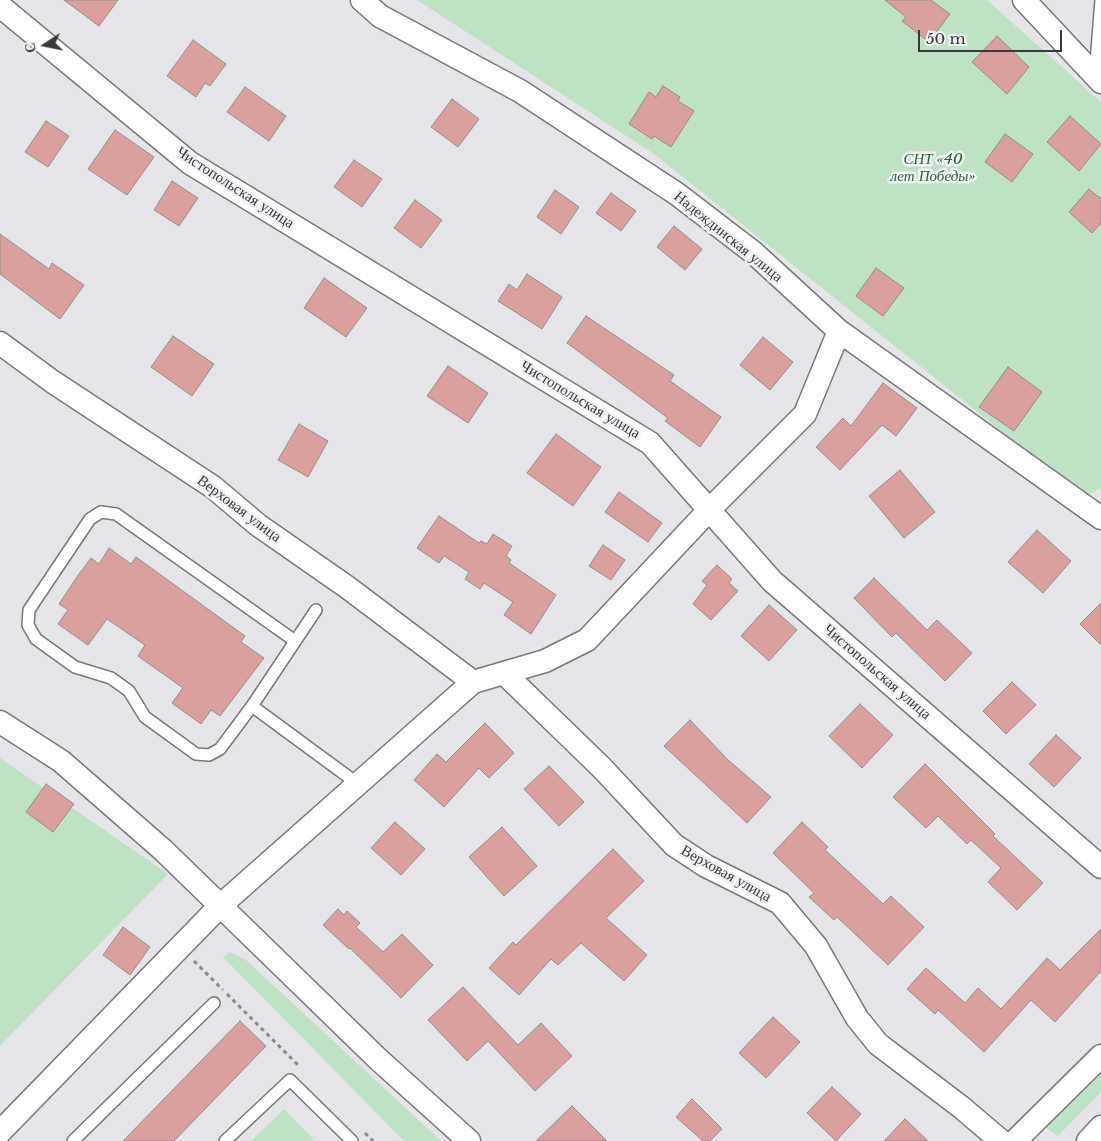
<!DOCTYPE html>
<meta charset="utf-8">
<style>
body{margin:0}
#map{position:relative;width:1101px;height:1141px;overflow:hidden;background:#e5e5e9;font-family:"Libre Baskerville",serif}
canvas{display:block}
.north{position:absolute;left:20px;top:20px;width:50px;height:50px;-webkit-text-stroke:4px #f2f2f6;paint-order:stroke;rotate:259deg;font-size:14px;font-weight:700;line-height:20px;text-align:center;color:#39393a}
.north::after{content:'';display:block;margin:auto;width:18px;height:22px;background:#39393a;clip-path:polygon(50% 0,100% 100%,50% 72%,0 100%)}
.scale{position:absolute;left:918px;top:30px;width:144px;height:22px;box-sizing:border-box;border:2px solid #39393a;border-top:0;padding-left:6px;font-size:15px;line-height:18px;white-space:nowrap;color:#39393a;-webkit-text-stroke:4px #f2f2f6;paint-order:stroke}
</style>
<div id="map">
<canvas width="1101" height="1141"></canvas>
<div class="north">С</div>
<div class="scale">50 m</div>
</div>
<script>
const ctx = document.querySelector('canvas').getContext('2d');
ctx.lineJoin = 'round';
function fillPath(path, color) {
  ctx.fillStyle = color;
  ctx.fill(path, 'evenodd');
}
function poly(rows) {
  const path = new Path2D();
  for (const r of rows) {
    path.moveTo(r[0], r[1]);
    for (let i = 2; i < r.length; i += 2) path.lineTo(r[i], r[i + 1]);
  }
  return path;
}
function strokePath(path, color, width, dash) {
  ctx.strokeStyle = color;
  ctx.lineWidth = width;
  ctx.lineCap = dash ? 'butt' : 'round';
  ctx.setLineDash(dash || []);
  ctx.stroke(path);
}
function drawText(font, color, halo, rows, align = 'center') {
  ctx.font = font + ' "Libre Baskerville",serif';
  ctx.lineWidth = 5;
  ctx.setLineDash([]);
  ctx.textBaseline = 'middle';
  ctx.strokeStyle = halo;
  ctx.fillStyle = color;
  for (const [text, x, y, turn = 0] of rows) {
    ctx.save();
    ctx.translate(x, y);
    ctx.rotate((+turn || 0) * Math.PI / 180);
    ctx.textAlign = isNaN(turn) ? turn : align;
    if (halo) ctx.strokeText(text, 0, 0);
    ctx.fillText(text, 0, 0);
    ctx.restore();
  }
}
const green = poly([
 [417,0,987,0,1101,102,1101,488,1084,497,654,154],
 [0,758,168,874,0,1046],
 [230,952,246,960,441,1141,404,1141,223,957],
 [1101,1044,1101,1092,1058,1136,1030,1117,1053,1088],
 [284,1109,315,1141,251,1141]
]);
const building = poly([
 [64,0,118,0,99,26,64,0],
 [885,0,931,0,950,14,929,42,902,21,906,17,885,0],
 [997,36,1029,67,1007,94,972,62,997,36],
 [193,40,226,64,210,86,205,83,196,97,167,76,193,40],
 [663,86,680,97,678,101,694,111,671,147,654,136,652,139,629,124,649,92,656,97,663,86],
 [245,87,286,116,269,141,227,112,245,87],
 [452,99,479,119,458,147,431,127,452,99],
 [1070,116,1101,144,1079,171,1047,142,1070,116],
 [46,121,69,136,48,167,25,152,46,121],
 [115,130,154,157,127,195,88,169,115,130],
 [1005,134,1033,154,1012,182,985,162,1005,134],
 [354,160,382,179,362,207,334,187,354,160],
 [172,181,198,198,179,226,154,210,172,181],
 [1089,189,1101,199,1101,223,1092,233,1069,212,1089,189],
 [555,190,579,207,561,234,537,217,555,190],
 [611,193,636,211,621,231,596,213,611,193],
 [415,200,442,220,421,248,394,228,415,200],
 [674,226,702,249,685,270,657,247,674,226],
 [0,234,49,269,52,263,84,285,60,319,0,274,0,234],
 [876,268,904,288,883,316,856,296,876,268],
 [527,274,562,297,542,329,498,301,509,284,517,290,527,274],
 [324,278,367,308,346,337,304,308,324,278],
 [586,316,674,375,670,381,721,417,700,447,665,421,668,418,567,343,586,316],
 [173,336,214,364,192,396,151,367,173,336],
 [763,337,793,362,770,390,740,365,763,337],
 [448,366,488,393,468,423,427,396,448,366],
 [1008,367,1042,392,1014,431,979,407,1008,367],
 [883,383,917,408,896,436,882,425,840,470,816,447,843,418,851,426,883,383],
 [299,424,328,441,308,477,278,460,299,424],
 [556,434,601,467,573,506,527,473,556,434],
 [900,470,935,512,904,538,869,496,900,470],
 [619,492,662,523,648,542,605,512,619,492],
 [439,516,479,543,481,541,487,544,493,534,512,546,506,556,511,560,509,563,556,595,531,634,504,615,513,602,484,583,480,589,465,579,469,572,444,556,439,563,417,548,439,516],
 [1037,530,1071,561,1043,593,1008,562,1037,530],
 [603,545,625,560,611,580,589,566,603,545],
 [109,548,131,564,136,557,245,636,241,642,264,658,220,716,211,710,201,724,172,703,183,688,138,656,145,645,107,619,88,645,58,624,68,610,59,604,79,574,91,558,99,564,109,548],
 [717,565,732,579,729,583,738,591,711,620,693,604,707,585,702,581,717,565],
 [874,578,927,630,937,620,972,653,945,681,896,633,892,637,854,598,874,578],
 [1101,603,1101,645,1080,624,1101,603],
 [769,605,797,630,769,661,741,636,769,605],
 [1012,682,1036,705,1006,734,983,711,1012,682],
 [860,704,893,735,862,768,829,736,860,704],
 [690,720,727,759,771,797,747,823,664,746,690,720],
 [485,723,514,753,489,778,479,768,444,807,414,780,437,754,446,762,485,723],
 [1056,735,1081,758,1054,787,1029,764,1056,735],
 [925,764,995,834,993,836,1043,883,1017,910,988,882,1001,868,971,840,967,844,938,816,926,828,893,797,925,764],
 [549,766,584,802,559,826,524,789,549,766],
 [46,784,74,804,53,832,26,812,46,784],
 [395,822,425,849,401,875,371,848,395,822],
 [802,822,828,847,825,850,883,904,891,896,924,927,888,965,837,917,834,920,809,897,814,893,773,853,802,822],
 [502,827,537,866,504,896,469,857,502,827],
 [613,849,644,881,606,918,647,955,624,981,581,943,558,965,551,959,519,995,489,968,513,942,516,945,613,849],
 [338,909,344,915,347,911,360,923,356,927,383,952,402,934,433,965,401,998,350,948,349,949,323,925,338,909],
 [123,927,150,947,130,975,103,955,123,927],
 [1101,929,1101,971,1055,1022,1031,1000,984,1052,938,1010,935,1014,907,989,926,968,965,1003,978,988,1001,1009,1047,958,1060,970,1101,929],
 [463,987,518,1045,541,1023,572,1056,535,1091,488,1041,467,1061,428,1020,463,987],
 [773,1017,800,1042,766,1078,739,1053,773,1017],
 [240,1021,266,1046,174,1141,123,1141,240,1021],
 [832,1087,861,1114,836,1141,807,1113,832,1087],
 [692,1099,722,1129,710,1141,703,1141,676,1117,692,1099],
 [572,1106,607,1141,536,1141,572,1106],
 [905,1119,928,1141,884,1141,905,1119]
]);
const path = poly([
 [194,961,223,990],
 [227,994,299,1066],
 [365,1133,373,1141]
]);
const lane = poly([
 [1095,75,1101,0],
 [295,641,116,514,101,512,90,519,29,610,28,625,36,639,75,667,111,678,129,691,145,717,196,754,209,755,220,749,252,706,316,610],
 [252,706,358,784],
 [73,1141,214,1003],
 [225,1141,290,1080,352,1141]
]);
const street = poly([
 [362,0,380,16,520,91,677,194,754,253,839,331,1101,518],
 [1024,0,1101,82],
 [0,6,190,163,650,443,772,581,1101,867],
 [0,343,53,382,213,487,258,525,347,587,473,682],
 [504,673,602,768,674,845,706,866,780,903,816,946,857,1018,878,1044,961,1107,1001,1141],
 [0,722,61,761,163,850,378,1059,469,1141],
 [0,1132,220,906,473,682,545,661,587,640,710,509,805,414,839,331],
 [1015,1141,1101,1056],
 [1088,1141,1101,1127]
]);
const parkNames = [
 ["СНТ «40",933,160],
 ["лет Победы»",933,177]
];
const streetNames = [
 ["Чистопольская улица",235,188,33],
 ["Надеждинская улица",728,237,39],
 ["Чистопольская улица",580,400,31],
 ["Верховая улица",239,509,37],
 ["Чистопольская улица",877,672,41],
 ["Верховая улица",726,874,29]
];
fillPath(green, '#bfe2c4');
fillPath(building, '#daa09d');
strokePath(building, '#928d8c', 1);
strokePath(lane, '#79797c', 14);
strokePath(street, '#79797c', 25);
strokePath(path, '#89898b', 3, [4, 4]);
strokePath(lane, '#fff', 11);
strokePath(street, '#fff', 22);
drawText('italic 15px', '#256333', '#f2f2f6', parkNames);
drawText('15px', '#39393a', '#f2f2f6', streetNames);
</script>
